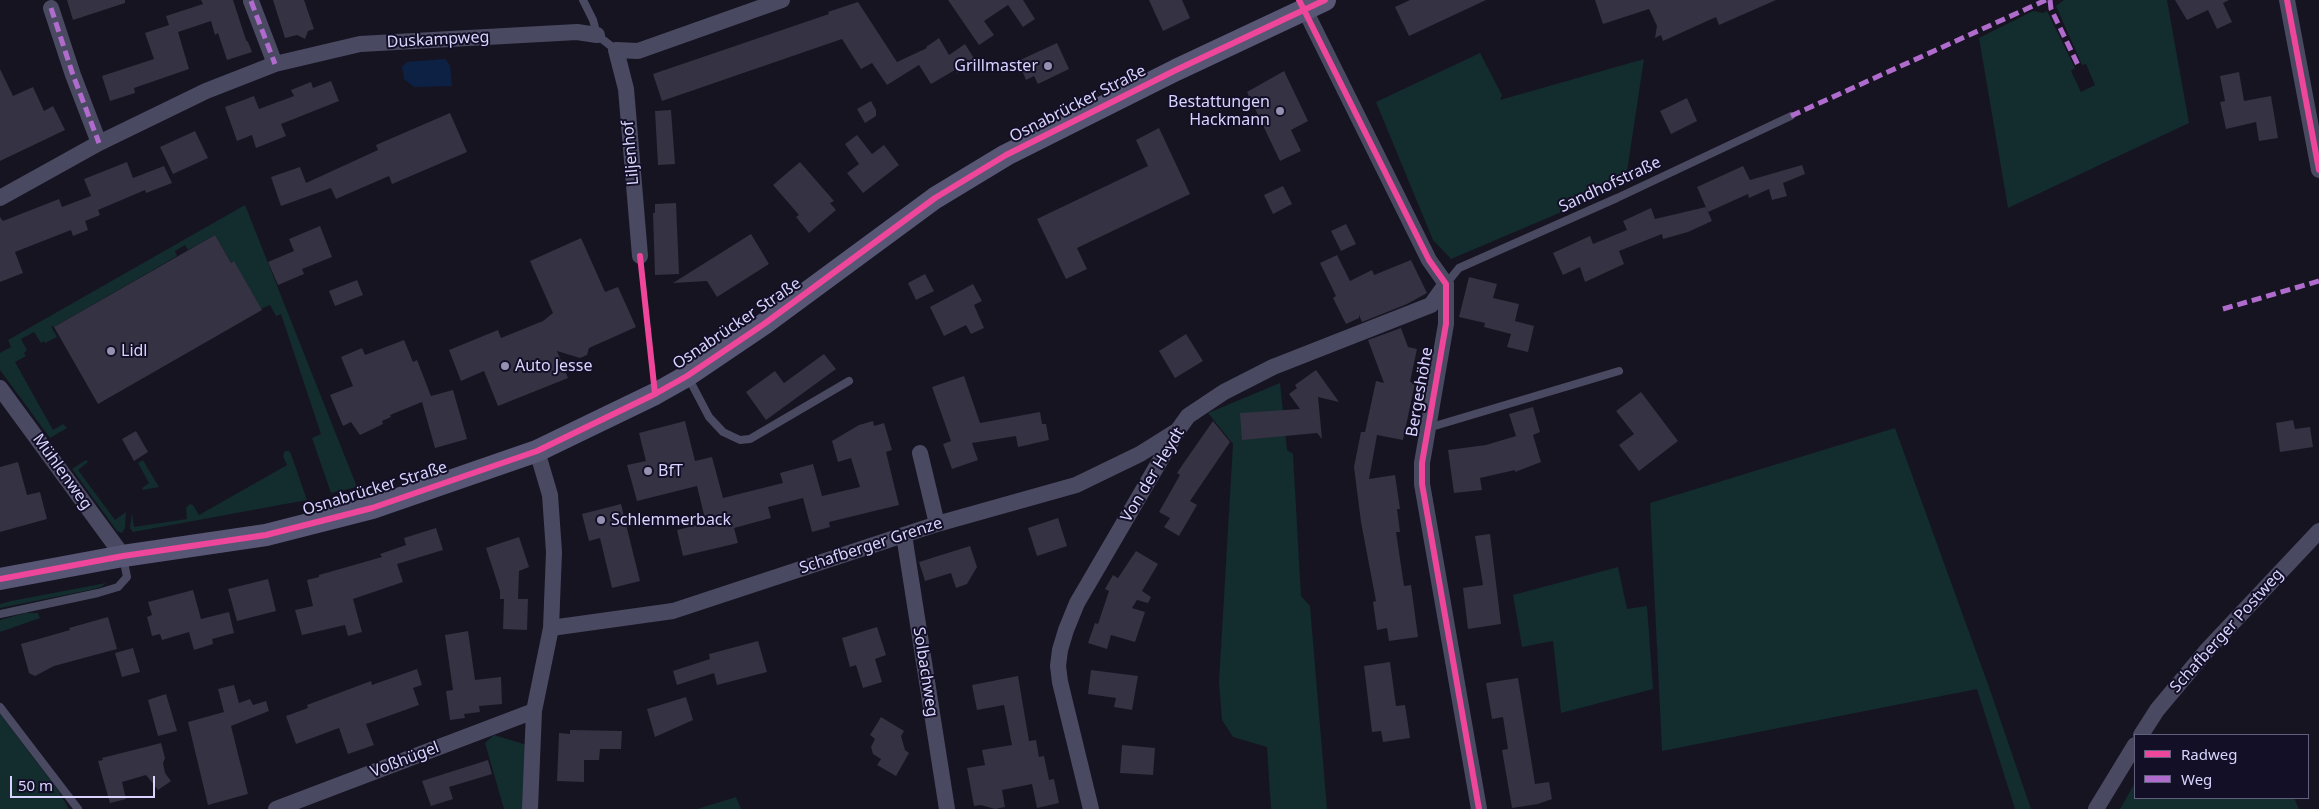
<!DOCTYPE html>
<meta charset="utf-8">
<style>
body{margin:0}
#map{position:relative;width:2319px;height:809px;overflow:hidden;background:#161421;font-family:"Noto Sans",sans-serif}
canvas{display:block}
.legend{position:absolute;left:2134px;top:734px;width:175px;height:65px;box-sizing:border-box;background:#130f26;border:1px solid #625e7d;margin:0;padding:6px 9px;list-style:none;font-size:15px;color:#d9d4ff}
.legend li{display:flex;align-items:center;gap:10px;height:25px}
.legend b{width:25px;border:1px solid #625e7d}
.scale{position:absolute;left:10px;top:776px;width:145px;height:22px;box-sizing:border-box;border:2px solid #d9d4ff;border-top:0;padding-left:6px;font-size:15px;line-height:18px;white-space:nowrap;color:#d9d4ff;-webkit-text-stroke:4px #130f26;paint-order:stroke}
</style>
<div id="map">
<canvas width="2319" height="809"></canvas>
<ul class="legend">
<li><b style="height:6px;background:#ed469a"></b>Radweg</li>
<li><b style="height:6px;background:#b06ccc"></b>Weg</li>
</ul>
<div class="scale">50 m</div>
</div>
<script>
const ctx = document.querySelector('canvas').getContext('2d');
ctx.lineJoin = 'round';
function fillPath(path, color) {
  ctx.fillStyle = color;
  ctx.fill(path, 'evenodd');
}
function poly(rows) {
  const path = new Path2D();
  for (const r of rows) {
    path.moveTo(r[0], r[1]);
    for (let i = 2; i < r.length; i += 2) path.lineTo(r[i], r[i + 1]);
  }
  return path;
}
function strokePath(path, color, width, dash) {
  ctx.strokeStyle = color;
  ctx.lineWidth = width;
  ctx.lineCap = dash ? 'butt' : 'round';
  ctx.setLineDash(dash || []);
  ctx.stroke(path);
}
function drawText(font, color, halo, rows, align = 'center') {
  ctx.font = font + ' "Noto Sans",sans-serif';
  ctx.lineWidth = 4;
  ctx.setLineDash([]);
  ctx.textBaseline = 'middle';
  ctx.strokeStyle = halo;
  ctx.fillStyle = color;
  for (const [text, x, y, turn = 0] of rows) {
    ctx.save();
    ctx.translate(x, y);
    ctx.rotate((+turn || 0) * Math.PI / 180);
    ctx.textAlign = isNaN(turn) ? turn : align;
    if (halo) ctx.strokeText(text, 0, 0);
    ctx.fillText(text, 0, 0);
    ctx.restore();
  }
}
const green = poly([
 [2064,0,2167,0,2189,123,2008,208,1979,38,2033,11,2043,13,2047,11,2075,68,2071,71,2081,92,2095,85,2086,64,2082,65,2056,6],
 [1480,53,1502,95,1500,100,1644,59,1625,185,1451,259,1433,240,1376,102],
 [245,205,357,487,331,493,312,438,321,434,281,314,276,316,270,305,261,309,234,262,231,263,215,235,188,250,185,245,175,251,177,256,54,327,51,326,57,337,45,343,44,341,41,343,34,332,21,339,27,350,24,353,26,356,15,362,53,430,63,424,67,428,50,438,0,370,0,353,11,347,8,340],
 [1280,383,1287,450,1293,454,1301,596,1310,606,1327,809,1271,809,1267,747,1233,737,1222,720,1219,682,1233,444,1208,413],
 [1895,428,1989,687,2031,809,2015,809,1977,689,1662,751,1650,503],
 [285,451,289,451,291,454,307,500,133,532,130,528,132,513,134,527,187,519,186,508,190,504,193,505,199,515,287,465,283,456],
 [86,460,88,462,78,470,115,520,126,512,125,528,122,533,117,531,72,469],
 [143,460,147,467,159,487,143,490,142,488,149,483,138,463],
 [1618,567,1627,609,1647,606,1653,689,1561,713,1553,641,1522,647,1513,595],
 [106,583,101,587,90,590,0,608,0,604,11,601],
 [25,613,38,613,40,618,0,632,0,620],
 [0,714,58,790,69,809,0,809],
 [494,735,527,745,524,809,504,809,485,743],
 [2135,783,2135,798,2294,798,2299,809,2120,809],
 [736,797,741,809,697,809]
]);
const water = poly([
 [445,59,450,65,452,86,414,87,404,79,402,67,407,62]
]);
const building = poly([
 [67,0,125,0,125,3,73,20],
 [201,0,233,0,246,40,248,42,252,52,227,60,218,33,215,35,211,21,178,32,189,69,134,88,135,93,110,101,102,76,154,59,145,33,169,25,166,16,203,4],
 [273,0,304,0,314,29,308,31,305,39,297,35,285,38],
 [948,0,1023,0,1035,19,1023,27,1008,5,984,21,994,35,979,45],
 [1149,0,1182,0,1190,18,1163,31],
 [1410,0,1486,0,1409,36,1395,7],
 [1595,0,1776,0,1719,25,1716,17,1663,41,1661,35,1655,38,1657,26,1649,9,1603,24],
 [2175,0,2229,0,2223,3,2232,22,2217,29,2208,10,2187,20],
 [858,2,897,62,927,48,926,47,939,38,949,55,965,44,975,60,957,73,955,70,931,84,919,65,887,85,872,63,861,69,842,39,662,101,653,74,829,14,828,12],
 [1057,43,1069,69,1038,84,1034,76,1026,80,1018,61],
 [0,69,13,96,33,87,44,111,53,106,65,130,0,161],
 [1284,71,1308,121,1291,130,1301,151,1280,161,1247,92],
 [2239,72,2244,101,2271,96,2278,138,2259,141,2256,122,2226,129,2220,102,2225,101,2220,76],
 [331,81,339,101,281,124,286,136,256,148,252,135,237,141,225,107,254,96,259,109,294,96,291,90,311,82,313,88],
 [1687,98,1697,121,1671,134,1660,111],
 [871,101,876,110,876,116,865,123,857,109],
 [671,110,675,164,658,165,655,111],
 [450,113,467,152,392,184,389,176,336,199,331,188,281,206,271,177,300,167,306,183,378,150,376,145],
 [1159,128,1190,194,1077,248,1087,269,1066,279,1037,219,1148,166,1136,140],
 [195,131,208,158,173,174,160,147],
 [857,135,872,154,884,145,899,165,863,193,847,173,859,164,845,144],
 [127,162,133,178,164,166,172,183,146,193,145,190,98,210,100,215,85,221,88,230,73,236,71,230,15,252,23,273,0,282,0,217,3,221,59,199,62,207,91,196,84,179],
 [800,162,834,201,830,203,836,210,809,233,796,217,799,215,773,185],
 [1802,165,1805,174,1783,183,1787,196,1772,200,1769,189,1749,198,1748,194,1708,212,1697,187,1743,166,1750,180],
 [1283,186,1292,204,1273,214,1264,195],
 [676,203,679,274,655,275,653,213,655,213,655,204],
 [1706,207,1712,221,1688,232,1663,239,1662,234,1619,251,1624,264,1585,282,1580,267,1563,275,1553,253,1590,236,1593,244,1627,230,1623,221,1651,208,1655,219],
 [1346,224,1356,244,1341,251,1331,231],
 [320,226,332,257,302,269,304,274,278,285,268,262,294,251,289,239],
 [751,234,769,264,717,297,707,281,673,283],
 [215,235,231,263,234,261,262,310,98,404,54,327],
 [581,238,605,292,618,287,636,327,589,348,587,355,580,358,557,351,568,378,498,406,484,371,461,381,449,350,498,330,501,338,543,321,553,313,530,261],
 [1337,255,1350,281,1372,270,1374,275,1411,260,1427,293,1407,304,1362,322,1359,315,1359,318,1346,324,1333,298,1336,296,1320,263],
 [925,274,934,291,916,300,908,283],
 [1469,277,1497,284,1493,298,1519,304,1515,321,1534,326,1528,352,1507,347,1511,334,1484,327,1485,323,1459,317],
 [357,280,363,295,335,306,329,291],
 [973,284,982,301,974,305,984,328,971,334,966,325,944,336,930,307],
 [1401,328,1408,347,1417,349,1410,382,1415,383,1403,440,1377,435,1369,479,1395,475,1400,509,1397,509,1400,532,1396,532,1404,586,1411,585,1418,637,1389,641,1387,628,1377,630,1373,602,1376,601,1361,522,1354,467,1361,432,1365,432,1376,381,1384,383,1368,340],
 [1186,334,1203,361,1175,378,1159,351],
 [404,340,413,362,417,360,431,396,453,390,467,439,435,448,422,402,390,415,391,417,382,421,383,424,360,435,351,422,343,426,330,395,353,386,341,357,362,348,365,355],
 [824,354,836,369,766,420,746,392,775,371,784,383],
 [1316,370,1339,402,1318,397,1322,439,1317,433,1242,440,1240,413,1300,409,1289,394,1297,388,1295,385],
 [964,376,980,423,1040,412,1042,424,1046,424,1049,440,1018,447,1016,436,972,443,978,460,952,469,943,444,951,441,932,387],
 [1641,392,1678,441,1639,471,1619,445,1634,434,1616,411],
 [1533,407,1540,432,1533,435,1541,462,1515,472,1515,470,1480,478,1482,490,1454,493,1448,450,1486,445,1516,436,1509,414],
 [2293,420,2295,429,2310,427,2313,447,2280,452,2276,423],
 [685,421,695,461,712,457,723,498,783,483,780,473,813,464,822,496,860,487,851,458,838,462,832,441,859,425,873,421,874,426,884,423,892,450,886,452,899,505,829,522,830,527,812,532,803,498,768,507,771,518,734,528,738,543,683,556,677,530,706,523,697,486,637,501,627,465,646,461,639,433],
 [1213,421,1230,442,1190,501,1197,505,1179,536,1164,527,1170,518,1159,512,1180,475,1177,473,1183,464],
 [136,431,148,452,134,461,122,439],
 [18,462,27,495,40,492,47,519,0,532,0,467],
 [621,504,640,581,612,588,600,538,589,541,582,514],
 [1058,518,1067,546,1037,556,1028,528],
 [436,528,443,550,397,564,403,582,353,599,362,632,348,636,345,625,302,635,295,610,313,606,307,580,319,577,319,575,382,557,380,554,406,545,404,538],
 [1490,534,1501,624,1468,629,1463,588,1483,585,1475,536],
 [519,537,529,567,519,571,518,599,528,599,527,630,503,629,504,599,500,599,500,591,486,548],
 [970,546,977,567,967,584,956,588,951,573,925,581,919,562],
 [1136,551,1158,564,1142,591,1151,597,1148,603,1137,600,1132,608,1145,612,1135,642,1111,635,1107,649,1088,643,1095,623,1098,624,1109,591,1105,589,1113,575,1118,578],
 [268,579,276,611,237,621,228,589],
 [193,590,201,619,229,612,234,633,212,639,213,644,194,650,189,632,162,640,160,634,152,636,147,617,152,615,148,602],
 [108,617,117,649,54,666,35,676,29,673,21,644,70,630,69,628],
 [877,627,886,655,875,659,882,682,863,688,856,665,850,667,842,638],
 [468,631,475,680,501,677,502,704,479,706,480,712,464,714,465,718,450,720,446,691,453,690,445,635],
 [758,641,767,672,717,685,714,673,677,685,673,671,710,659,709,654],
 [133,648,140,672,122,677,115,653],
 [1390,662,1396,706,1405,705,1410,738,1383,742,1381,731,1372,732,1364,666],
 [417,669,422,685,413,688,419,705,366,724,374,745,348,754,339,728,296,744,286,716,308,708,307,705,371,681,372,685],
 [1091,670,1138,676,1132,710,1114,707,1116,698,1088,694],
 [1018,676,1029,741,1036,740,1039,757,1044,756,1049,780,1054,779,1059,803,1037,808,1032,784,1002,790,1005,807,995,809,981,805,974,806,967,768,985,765,982,750,1012,745,1004,705,977,710,972,685],
 [1518,678,1535,784,1549,782,1552,799,1538,804,1512,808,1502,750,1508,749,1503,717,1492,719,1486,683],
 [234,685,239,703,250,699,253,705,266,701,269,711,231,726,248,794,208,805,188,722,224,712,218,689],
 [166,694,177,731,158,736,148,700],
 [686,697,693,720,655,737,647,709],
 [881,717,904,731,901,736,905,750,909,753,896,776,877,765,881,759,873,754,871,747,875,739,870,735],
 [570,730,622,731,621,749,600,749,599,760,584,760,584,782,557,781,559,733,570,734],
 [161,743,165,758,163,763,165,773,171,781,158,790,146,775,122,782,126,799,110,803,98,761,103,760,102,758],
 [1122,745,1155,748,1153,775,1120,773],
 [488,760,492,774,449,787,453,799,431,806,422,781]
]);
const lane = poly([
 [583,0,593,20,597,35,616,50],
 [1446,284,1459,268,1617,198,1791,116],
 [688,377,709,417,723,432,740,440,750,439,849,381],
 [1428,428,1619,371],
 [0,614,98,593,118,587,127,577,123,557],
 [0,707,78,809]
]);
const street = poly([
 [2287,0,2319,170],
 [251,1,275,64],
 [51,8,73,75,99,143],
 [1305,10,1429,260,1446,284,1446,324,1422,463,1422,484,1479,809],
 [0,198,99,143,206,91,275,64,360,44,577,32,597,35],
 [640,256,626,89,616,50,638,51,782,0],
 [0,388,123,556],
 [920,453,937,524],
 [904,535,947,809],
 [551,628,673,611,937,524,1076,485,1140,454,1175,432],
 [2141,735,2157,710,2208,649,2319,531],
 [276,809,534,711,551,628,554,552,550,495,537,451],
 [530,809,534,711],
 [1091,809,1060,682,1058,666,1060,650,1066,630,1077,603,1178,430,1188,416,1224,392,1273,367,1431,305,1446,284],
 [2096,809,2135,745]
]);
const secondary = poly([
 [0,579,123,556,266,535,372,508,537,451,655,394,687,376,764,324,935,198,1006,155,1176,70,1325,0]
]);
const quiet = poly([
 [2050,0,2051,9,2078,65],
 [251,1,275,64],
 [51,8,73,75,99,143],
 [1791,116,2046,0],
 [2223,309,2319,281]
]);
const cycleway = poly([
 [1299,0,1429,260,1446,284,1446,324,1422,463,1422,484,1479,809],
 [2287,0,2319,170],
 [640,256,655,394],
 [0,579,123,556,266,535,372,508,537,451,655,394,687,376,764,324,935,198,1006,155,1176,70,1325,0]
]);
const markers = [
 [1048,66,5,"#9591b1"],
 [1280,111,5,"#9591b1"],
 [111,351,5,"#9591b1"],
 [505,366,5,"#9591b1"],
 [648,471,5,"#9591b1"],
 [601,520,5,"#9591b1"]
];
const streetNames = [
 ["Duskampweg",438,40,-3],
 ["Osnabrücker Straße",1078,104,-27],
 ["Liljenhof",631,153,-95],
 ["Sandhofstraße",1610,185,-25],
 ["Osnabrücker Straße",737,324,-34],
 ["Bergeshöhe",1420,392,-80],
 ["Mühlenweg",62,472,54],
 ["Von der Heydt",1153,475,-59],
 ["Osnabrücker Straße",375,489,-17],
 ["Schafberger Grenze",871,546,-18],
 ["Schafberger Postweg",2227,631,-48],
 ["Solbachweg",925,672,81],
 ["Voßhügel",405,760,-21]
];
const poiNames = [
 ["Grillmaster",1038,66,"right"],
 ["Bestattungen",1270,102,"right"],
 ["Hackmann",1270,120,"right"],
 ["Lidl",121,351],
 ["Auto Jesse",515,366],
 ["BfT",658,471],
 ["Schlemmerback",611,520]
];
fillPath(green, '#132c2d');
fillPath(water, '#0d2144');
fillPath(building, '#343243');
strokePath(lane, '#4a4962', 8);
strokePath(street, '#4a4962', 16);
strokePath(secondary, '#575674', 22);
strokePath(quiet, '#b06ccc', 5, [10, 5]);
strokePath(cycleway, '#ed469a', 6);
for (const [x, y, r, color] of markers) {
  const dot = new Path2D();
  dot.arc(x, y, r, 0, 2 * Math.PI);
  ctx.fillStyle = color;
  ctx.fill(dot);
  strokePath(dot, '#130f26', 2);
}
drawText('16px', '#d9d4ff', '#130f26', streetNames);
drawText('16px', '#d9d4ff', '#130f26', poiNames, 'left');
</script>
